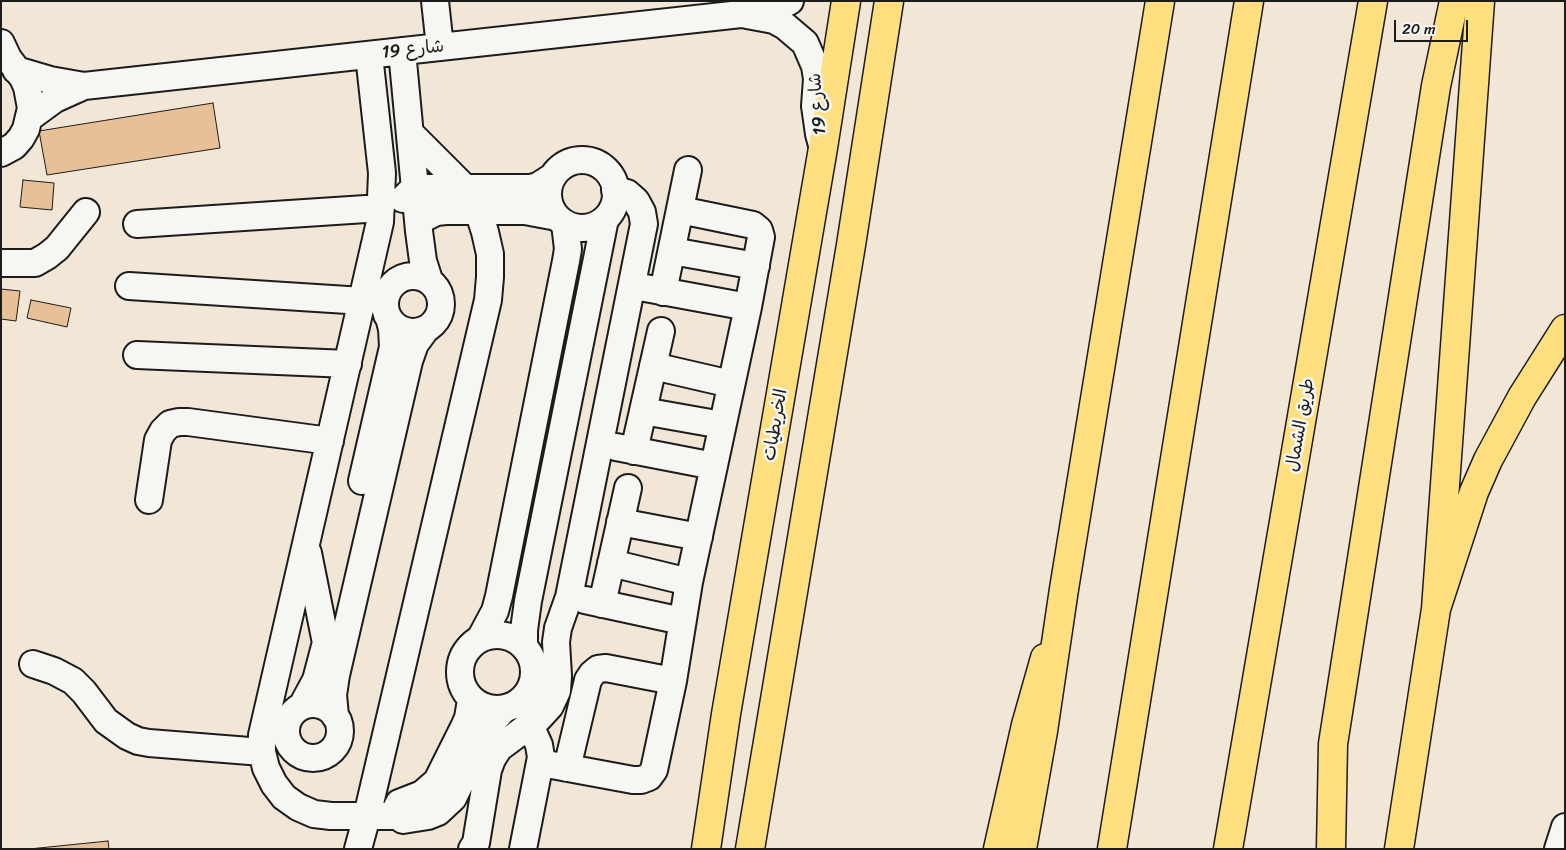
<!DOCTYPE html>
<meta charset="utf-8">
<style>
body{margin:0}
#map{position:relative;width:1566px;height:850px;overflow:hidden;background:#f2e6d7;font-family:Sriracha,sans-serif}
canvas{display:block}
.frame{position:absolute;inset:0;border:2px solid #1c1c1c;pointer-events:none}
.scale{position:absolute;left:1394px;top:20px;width:74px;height:22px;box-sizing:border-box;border:2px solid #1c1c1c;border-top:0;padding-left:6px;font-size:15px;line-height:18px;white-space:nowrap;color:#1c1c1c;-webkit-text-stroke:4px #f6f6f2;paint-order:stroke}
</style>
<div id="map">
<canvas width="1566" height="850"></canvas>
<div class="frame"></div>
<div class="scale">20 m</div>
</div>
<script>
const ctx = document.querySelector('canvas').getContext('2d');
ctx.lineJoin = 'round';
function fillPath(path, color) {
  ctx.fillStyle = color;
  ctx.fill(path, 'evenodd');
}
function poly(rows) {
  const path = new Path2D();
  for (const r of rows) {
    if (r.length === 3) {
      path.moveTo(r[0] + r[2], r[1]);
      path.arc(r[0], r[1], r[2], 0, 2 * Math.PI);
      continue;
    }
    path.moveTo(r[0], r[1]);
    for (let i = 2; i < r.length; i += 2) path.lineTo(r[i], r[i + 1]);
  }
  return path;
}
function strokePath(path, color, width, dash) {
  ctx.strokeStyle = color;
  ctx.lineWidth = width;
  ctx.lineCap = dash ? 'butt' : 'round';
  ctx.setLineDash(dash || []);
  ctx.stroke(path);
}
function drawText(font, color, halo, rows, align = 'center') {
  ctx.font = font + ' Sriracha,"Playpen Sans Arabic",sans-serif';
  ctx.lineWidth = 5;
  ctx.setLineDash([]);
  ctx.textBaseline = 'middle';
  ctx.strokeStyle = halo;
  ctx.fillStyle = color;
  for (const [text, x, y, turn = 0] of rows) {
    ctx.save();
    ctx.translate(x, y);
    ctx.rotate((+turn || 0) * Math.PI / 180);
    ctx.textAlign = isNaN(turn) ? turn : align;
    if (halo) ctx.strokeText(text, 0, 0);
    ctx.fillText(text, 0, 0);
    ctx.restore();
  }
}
const building = poly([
 [213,103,220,148,47,175,39,131,213,103],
 [23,180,54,183,52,210,20,207,23,180],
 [1,289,20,291,16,321,1,319,1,289],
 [31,300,71,308,67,327,27,318,31,300],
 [108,841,109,849,29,849,108,841]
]);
const minor = poly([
 [435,1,440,47],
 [747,15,774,20,785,26,805,43,815,66,817,79,815,106,819,134,822,145],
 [1,43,8,58,23,78,27,87,31,108,26,129,21,138,14,146,1,153],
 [402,51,419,231,423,261,429,280],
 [369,55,382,173,380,222,262,735,262,752,266,768,274,784,284,797,298,807,314,814,331,816,398,816],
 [16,70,50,80,84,86],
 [29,118,55,99,84,86,741,14,782,5,790,1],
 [582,194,34],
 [403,199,414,188,530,188,538,186,552,177],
 [418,221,436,212,446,211,525,211,557,217],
 [137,224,381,208],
 [672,251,756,266],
 [1,263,35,263,47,256,57,248,86,212],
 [413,304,28],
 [129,286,363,301],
 [645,288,748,307],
 [663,292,688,170],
 [137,355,348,364],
 [653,366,731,384],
 [643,411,722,425],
 [616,447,714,466],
 [634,451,661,331],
 [362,481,393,347,392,329,390,321],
 [149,500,158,440,163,431,170,424,179,422,188,422,330,441],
 [620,522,699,537],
 [308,553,326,643],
 [611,563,689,582],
 [585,600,682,621],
 [602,604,628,488],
 [497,672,37],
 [480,639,495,611,499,596,566,261,568,249,565,224],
 [524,646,524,630,528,601,605,219],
 [33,664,54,671,73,681,84,692,106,721,127,736,138,741,149,743,262,752],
 [471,700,468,718,464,727,437,781,422,794,399,803,396,809,398,816,403,820,428,816,438,812,453,798,488,726,503,710],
 [313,731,27],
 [302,706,316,680,325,646],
 [335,716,333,695,336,675,409,361,415,344,426,329],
 [541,763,633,780,641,780,649,777,654,770,673,681,689,582,748,307,761,237,759,230,753,225,680,210],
 [567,768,588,680,592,674,598,669,606,668,673,681],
 [358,849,367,816,488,300,490,277,490,254,485,232,478,210,466,189,410,133],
 [472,849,476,843,488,770,492,759,499,748,539,718,550,706,557,691,558,676,556,642,558,628,569,597,644,224,642,212,636,201,627,193,615,190],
 [523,849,541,757,539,745,530,725],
 [1558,849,1565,827]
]);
const major = poly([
 [1436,609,1480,1],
 [706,849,726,714,823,148,846,1],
 [750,849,851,245,889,1],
 [998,849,1026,725,1045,658],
 [1399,849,1436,609,1474,492,1488,460,1522,397,1565,329]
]);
const highway = poly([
 [1022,849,1043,731,1064,589,1160,1],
 [1112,849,1249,1],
 [1228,849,1373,1],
 [1331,849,1333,744,1436,86,1454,1]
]);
const streetNames = [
 ["شارع 19",413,50,-6],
 ["شارع 19",818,104,-95],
 ["الخريطيات",776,425,-80],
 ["طريق الشمال",1301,425,-80]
];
fillPath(building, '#e8c098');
strokePath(building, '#1c1c1c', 1);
strokePath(minor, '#1c1c1c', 30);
strokePath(major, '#1c1c1c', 31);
strokePath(highway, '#1c1c1c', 31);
strokePath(minor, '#f6f6f2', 26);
strokePath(major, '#fedf80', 28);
strokePath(highway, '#fedf80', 28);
drawText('18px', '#1c1c1c', '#f6f6f2', streetNames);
</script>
